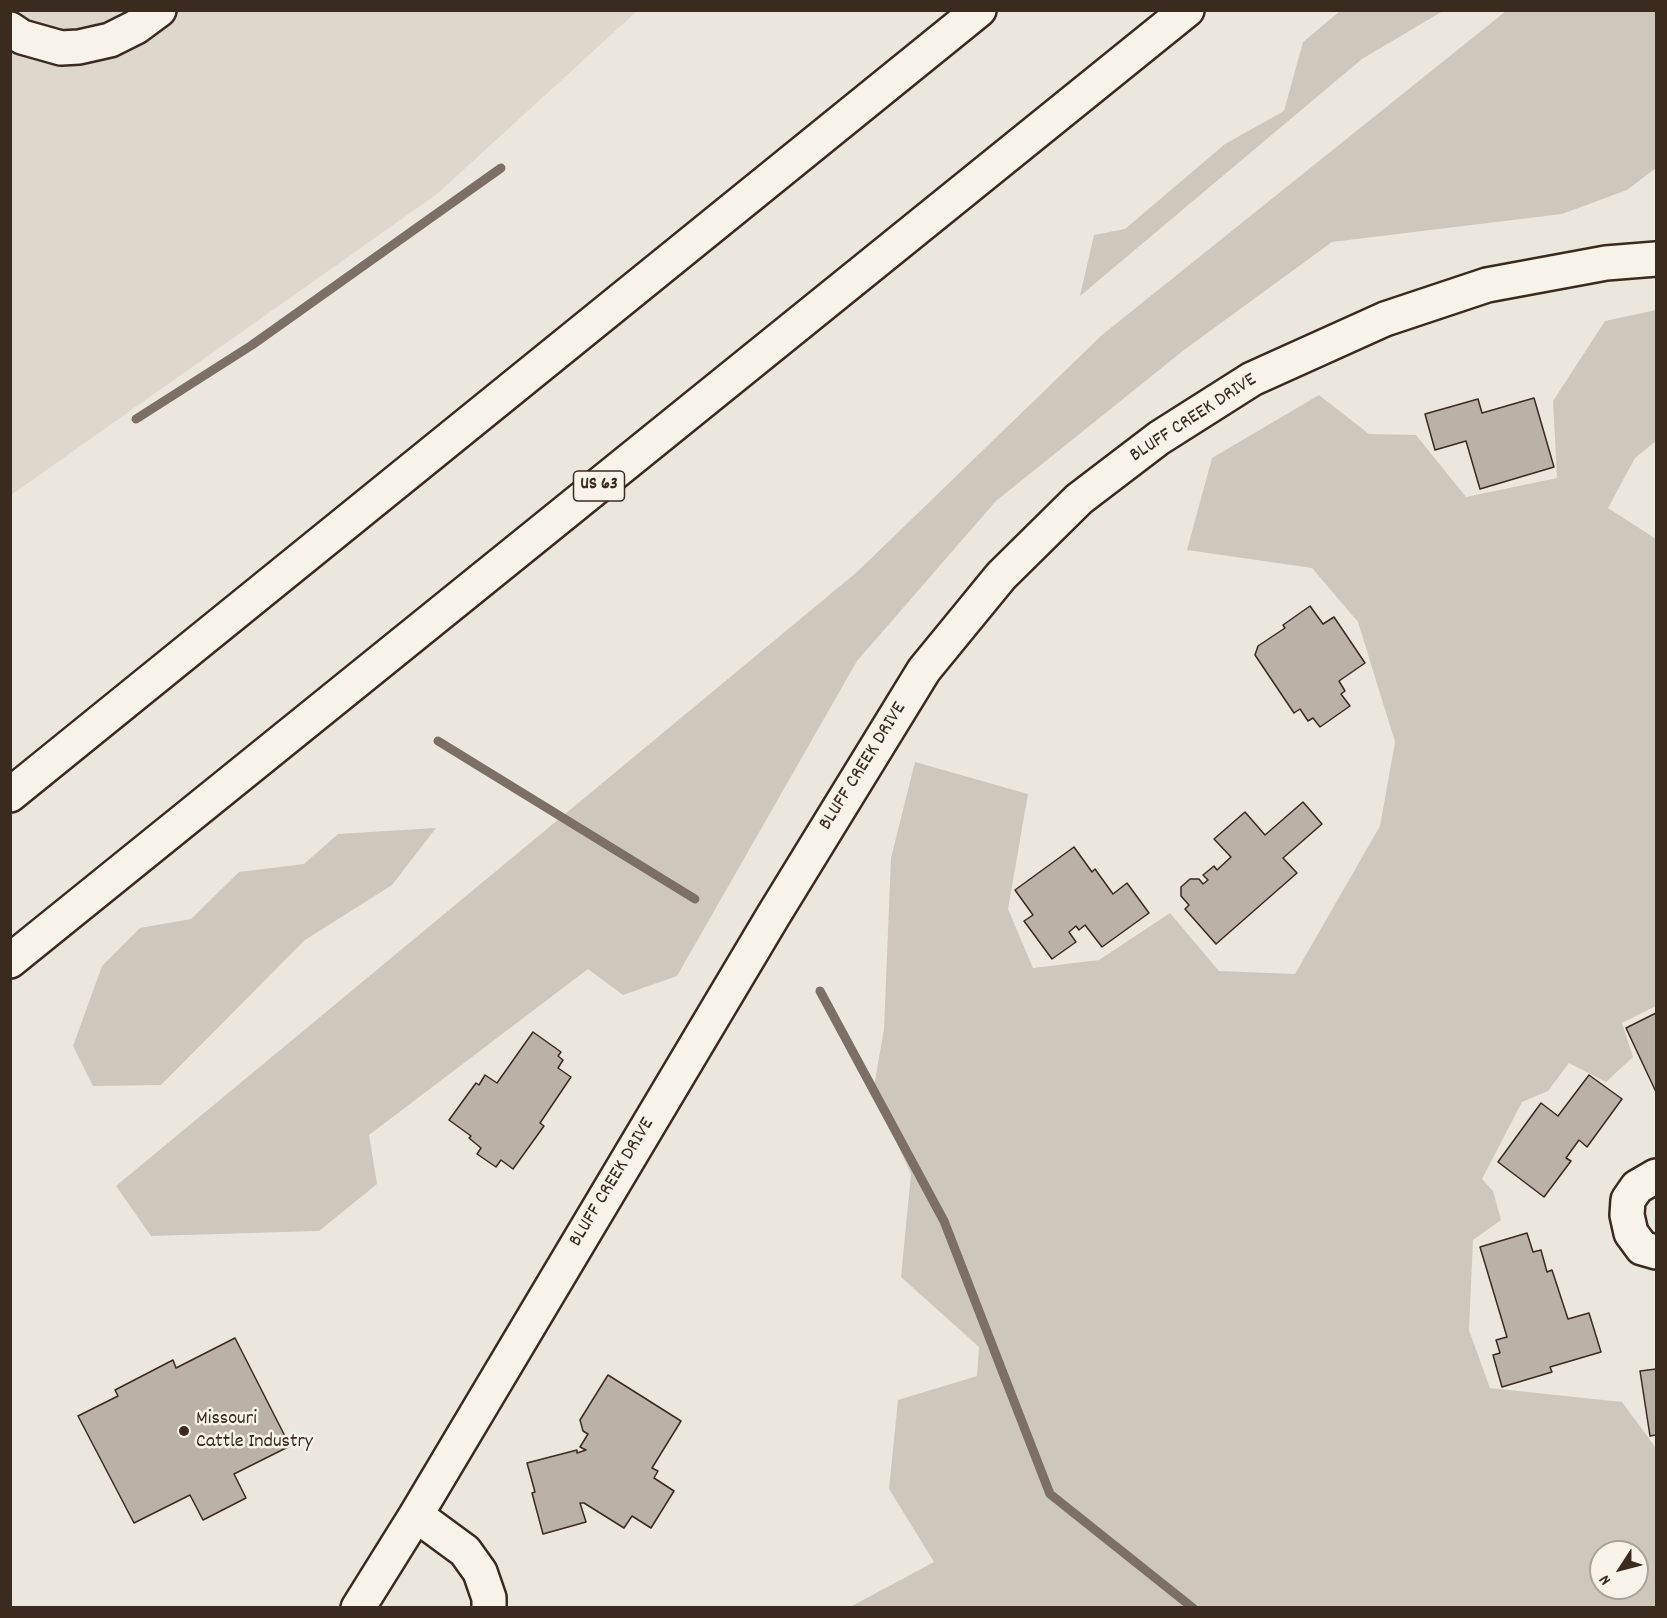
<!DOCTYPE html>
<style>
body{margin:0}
#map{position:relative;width:1667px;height:1618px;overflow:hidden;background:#ece7dc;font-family:Dekko,sans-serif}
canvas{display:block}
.frame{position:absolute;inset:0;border:12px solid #3b2a1e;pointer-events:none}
.north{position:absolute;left:1589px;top:1540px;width:60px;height:60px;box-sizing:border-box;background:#f7f3e8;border:2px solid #aca397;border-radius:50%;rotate:234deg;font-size:16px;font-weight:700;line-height:24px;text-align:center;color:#3b2a1e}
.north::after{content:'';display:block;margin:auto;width:21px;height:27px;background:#3b2a1e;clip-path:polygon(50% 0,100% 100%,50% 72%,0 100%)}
</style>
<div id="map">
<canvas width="1667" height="1618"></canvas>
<div class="frame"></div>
<div class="north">N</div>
</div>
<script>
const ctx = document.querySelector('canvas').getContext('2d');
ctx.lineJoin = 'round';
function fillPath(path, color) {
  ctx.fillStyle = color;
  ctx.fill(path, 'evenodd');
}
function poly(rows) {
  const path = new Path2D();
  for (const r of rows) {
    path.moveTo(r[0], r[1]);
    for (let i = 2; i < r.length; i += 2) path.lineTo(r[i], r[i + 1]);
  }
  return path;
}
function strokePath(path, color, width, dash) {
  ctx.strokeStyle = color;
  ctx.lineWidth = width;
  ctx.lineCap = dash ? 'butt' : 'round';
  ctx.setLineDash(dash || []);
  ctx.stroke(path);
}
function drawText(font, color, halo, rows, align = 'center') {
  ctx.font = font + ' Dekko,sans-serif';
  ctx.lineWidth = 5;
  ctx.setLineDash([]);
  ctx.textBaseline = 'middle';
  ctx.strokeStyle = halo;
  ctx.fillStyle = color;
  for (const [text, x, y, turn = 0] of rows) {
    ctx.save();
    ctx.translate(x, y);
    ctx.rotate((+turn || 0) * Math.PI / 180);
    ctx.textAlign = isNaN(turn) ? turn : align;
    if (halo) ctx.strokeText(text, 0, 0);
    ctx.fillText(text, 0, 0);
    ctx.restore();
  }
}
const built = poly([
 [11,11,637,11,437,194,11,495]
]);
const green = poly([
 [1340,11,1443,11,1362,59,1080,296,1094,235,1125,229,1225,144,1284,111,1303,42],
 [1506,11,1656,11,1656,168,1627,190,1562,214,1332,242,1184,350,996,501,857,661,677,976,623,995,588,969,369,1135,377,1184,319,1231,151,1236,116,1186,857,572,1102,335],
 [1656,310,1656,441,1635,458,1608,508,1656,539,1656,1006,1622,1023,1633,1057,1606,1082,1569,1063,1548,1091,1522,1102,1482,1179,1493,1191,1501,1220,1473,1240,1469,1330,1490,1388,1622,1402,1656,1448,1656,1607,850,1607,934,1562,889,1489,898,1400,977,1376,979,1347,901,1277,911,1174,873,1092,884,1029,891,858,915,762,1028,794,1008,909,1033,968,1099,960,1170,913,1219,971,1295,974,1380,826,1395,742,1358,622,1312,568,1187,550,1212,458,1319,395,1369,434,1416,435,1466,497,1557,478,1553,401,1605,321],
 [1601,1552,1637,1552,1637,1588,1601,1588],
 [436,828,392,885,305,940,161,1085,93,1086,73,1046,102,966,140,928,191,919,239,872,304,864,338,834]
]);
const stream = poly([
 [136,419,252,345,501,168],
 [438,741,695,899],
 [820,991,944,1221,1050,1494,1193,1608]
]);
const building = poly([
 [1534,398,1554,467,1480,489,1466,441,1435,450,1425,414,1478,399,1482,413,1534,398],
 [1310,606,1323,624,1334,617,1365,663,1339,681,1345,691,1341,694,1350,706,1320,727,1313,718,1308,721,1300,709,1294,713,1255,655,1258,646,1285,628,1283,625,1310,606],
 [1303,802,1322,824,1283,858,1297,873,1216,944,1185,909,1189,905,1181,896,1181,887,1190,879,1199,879,1203,884,1208,880,1203,875,1214,866,1217,870,1231,857,1214,839,1245,812,1265,835,1303,802],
 [1074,847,1092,872,1095,869,1113,894,1127,883,1149,913,1102,947,1085,925,1079,930,1076,926,1069,932,1076,942,1052,959,1024,921,1033,915,1015,890,1074,847],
 [1656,1013,1656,1092,1626,1028,1656,1013],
 [533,1032,561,1052,558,1056,563,1060,558,1068,571,1077,540,1123,544,1126,513,1169,501,1160,496,1167,477,1154,481,1148,469,1138,471,1136,449,1120,476,1083,479,1085,485,1075,497,1083,533,1032],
 [1589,1075,1622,1099,1587,1147,1579,1140,1566,1158,1571,1161,1544,1197,1498,1162,1541,1103,1558,1116,1589,1075],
 [1527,1233,1533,1252,1541,1250,1547,1272,1552,1270,1568,1319,1589,1313,1601,1352,1550,1367,1552,1372,1502,1387,1493,1355,1500,1353,1496,1340,1507,1337,1480,1247,1527,1233],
 [235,1338,290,1446,234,1474,246,1498,203,1520,190,1495,134,1523,78,1416,118,1396,115,1390,173,1360,176,1368,235,1338],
 [1656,1369,1656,1435,1650,1436,1640,1371,1656,1369],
 [608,1375,681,1421,652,1468,658,1471,654,1478,674,1491,651,1528,632,1516,624,1528,584,1503,580,1503,586,1522,543,1534,532,1493,535,1492,527,1463,577,1450,577,1453,586,1450,580,1447,588,1434,583,1431,580,1420,608,1375]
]);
const minor = poly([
 [10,29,22,37,61,48,79,47,110,40,136,27,159,10],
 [1656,1176,1637,1187,1628,1200,1627,1215,1631,1233,1642,1248,1656,1252],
 [416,1515,465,1551,480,1572,489,1598,489,1608],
 [358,1608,416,1515,773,916,924,670,1001,576,1079,499,1159,438,1252,379,1385,319,1487,285,1606,263,1656,259]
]);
const highway = poly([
 [10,795,979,10],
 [10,961,1187,10]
]);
const markers = [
 [184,1431,6,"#3b2a1e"]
];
const shields = [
 [599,486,51]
];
const shieldNames = [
 ["US 63",599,486]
];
const streetNames = [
 ["BLUFF CREEK DRIVE",1194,419,-33],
 ["BLUFF CREEK DRIVE",864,767,-58],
 ["BLUFF CREEK DRIVE",613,1183,-59]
];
const poiNames = [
 ["Missouri",196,1420],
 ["Cattle Industry",196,1443]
];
fillPath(built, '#ddd7cc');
fillPath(green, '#cec8bc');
strokePath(stream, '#7c7064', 9);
fillPath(building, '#bab2a7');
strokePath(building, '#3b2a1e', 1.5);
strokePath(minor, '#3b2a1e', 38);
strokePath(highway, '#3b2a1e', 38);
strokePath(minor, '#f7f3e8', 33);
strokePath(highway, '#f7f3e8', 33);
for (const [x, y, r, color] of markers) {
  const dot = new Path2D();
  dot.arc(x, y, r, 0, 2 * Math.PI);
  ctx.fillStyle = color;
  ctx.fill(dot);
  strokePath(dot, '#f7f3e8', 2);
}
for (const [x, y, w] of shields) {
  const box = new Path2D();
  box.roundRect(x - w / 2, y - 15, w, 30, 4.5);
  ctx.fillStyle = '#f7f3e8';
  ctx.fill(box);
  strokePath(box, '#3b2a1e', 1.5);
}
drawText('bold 18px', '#3b2a1e', null, shieldNames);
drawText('20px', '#3b2a1e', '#f7f3e8', streetNames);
drawText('20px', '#3b2a1e', '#f7f3e8', poiNames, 'left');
</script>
